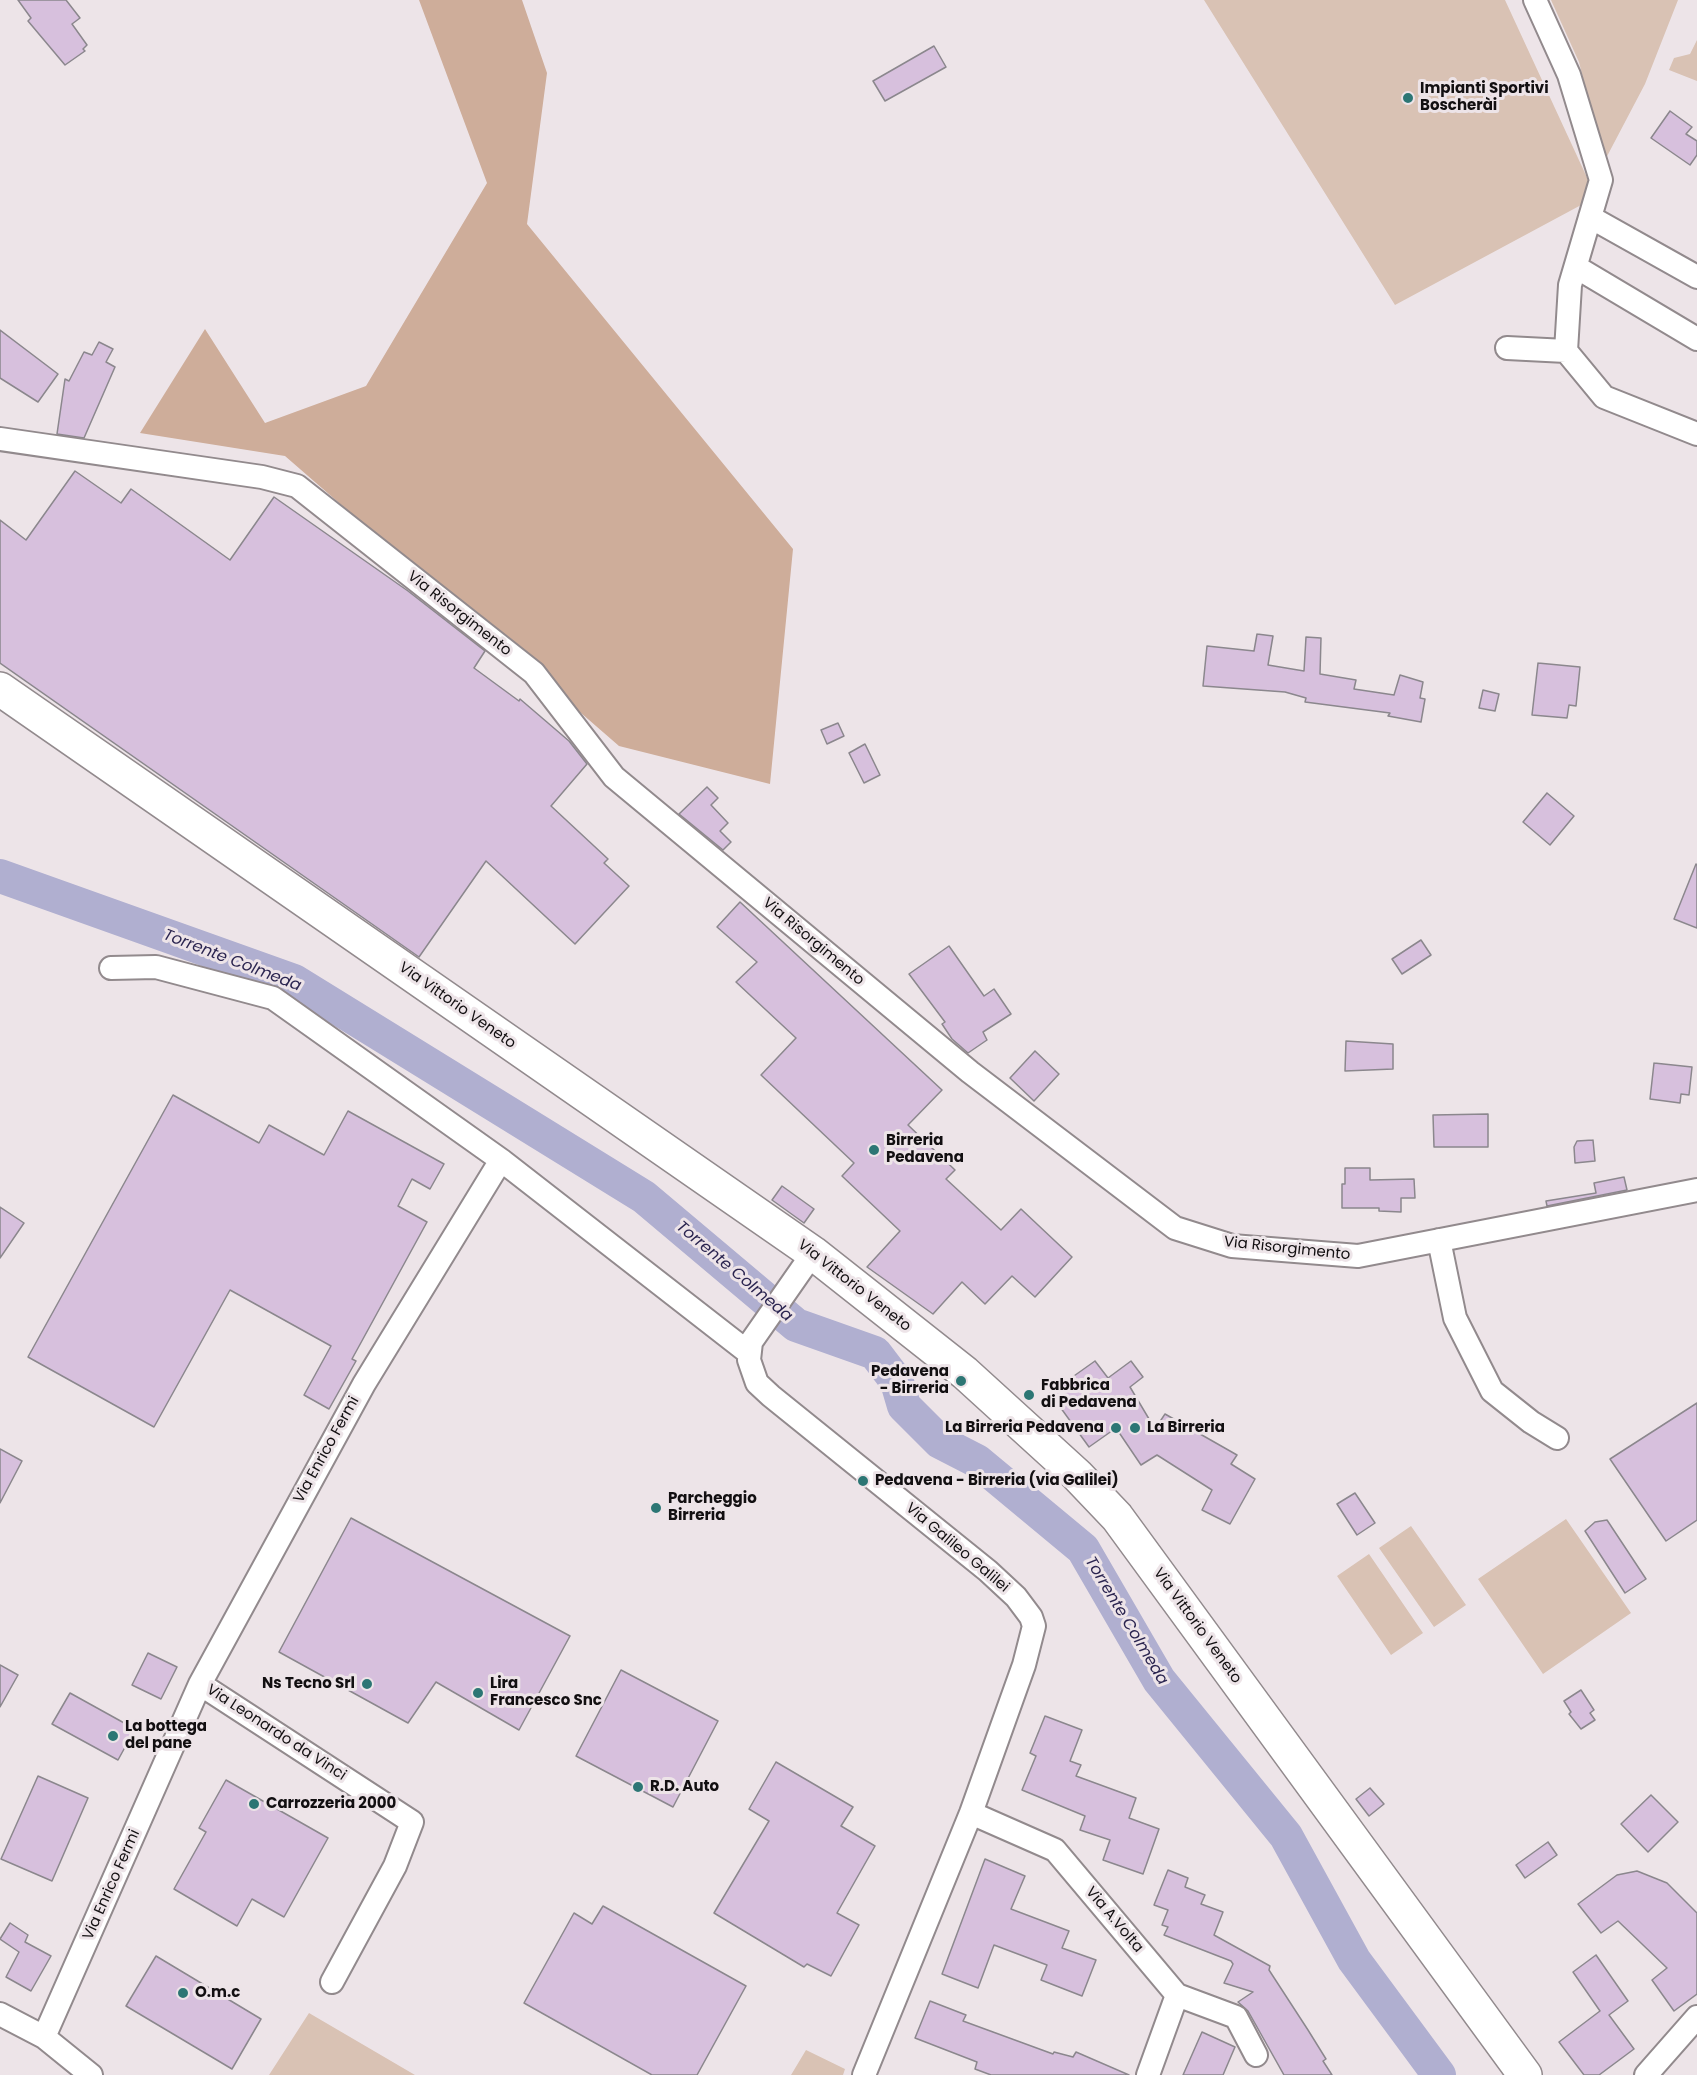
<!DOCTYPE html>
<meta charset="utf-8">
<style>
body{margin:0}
canvas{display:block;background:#ede4e8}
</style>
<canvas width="1697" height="2075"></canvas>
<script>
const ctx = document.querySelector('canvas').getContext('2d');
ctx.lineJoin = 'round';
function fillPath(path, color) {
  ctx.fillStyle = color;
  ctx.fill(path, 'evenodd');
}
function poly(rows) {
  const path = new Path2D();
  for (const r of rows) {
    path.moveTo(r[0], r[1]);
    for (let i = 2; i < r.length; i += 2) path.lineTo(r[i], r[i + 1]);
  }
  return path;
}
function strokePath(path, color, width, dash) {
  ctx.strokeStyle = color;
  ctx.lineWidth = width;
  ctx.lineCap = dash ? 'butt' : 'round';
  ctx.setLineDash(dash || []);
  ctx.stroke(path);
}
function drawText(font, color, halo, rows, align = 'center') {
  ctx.font = font + ' Poppins,sans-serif';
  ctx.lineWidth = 6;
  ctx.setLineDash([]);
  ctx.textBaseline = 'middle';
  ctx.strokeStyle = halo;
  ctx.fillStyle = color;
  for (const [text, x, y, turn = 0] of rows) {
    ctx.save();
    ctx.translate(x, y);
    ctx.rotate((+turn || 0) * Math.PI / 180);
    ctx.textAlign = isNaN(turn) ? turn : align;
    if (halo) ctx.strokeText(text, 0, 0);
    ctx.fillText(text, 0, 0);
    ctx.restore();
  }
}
const green = poly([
 [1204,0,1505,0,1596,197,1395,305],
 [1551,0,1678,0,1645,84,1604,162,1579,62],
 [1697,40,1697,81,1669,70,1674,58,1690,54],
 [1566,1519,1631,1613,1543,1674,1478,1579],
 [1411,1526,1466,1605,1434,1627,1379,1548],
 [1369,1554,1423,1633,1391,1655,1337,1576],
 [309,2013,415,2075,269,2075],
 [806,2050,845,2069,843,2075,791,2075]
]);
const forest = poly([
 [419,0,522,0,547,73,527,224,793,549,770,784,619,746,285,456,140,433,205,329,265,423,366,386,487,183]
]);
const river = poly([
 [0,876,294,981,644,1197,796,1325,875,1353,897,1382,904,1406,940,1442,977,1461,1083,1549,1159,1680,1286,1836,1354,1960,1439,2075]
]);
const building = poly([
 [18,0,66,0,80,18,72,24,87,45,83,49,85,51,65,65,28,21,31,18,18,0],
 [934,46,946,67,885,101,873,81,934,46],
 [1670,111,1692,127,1686,134,1697,141,1697,155,1690,165,1651,138,1670,111],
 [0,330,58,374,38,402,0,378,0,330],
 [99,342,113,349,106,362,115,367,84,438,57,434,65,379,69,381,84,352,92,355,99,342],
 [75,471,121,503,131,489,230,560,274,497,408,591,485,651,474,668,519,701,520,699,569,741,587,764,551,806,608,859,604,863,629,886,575,944,486,861,419,957,0,663,0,520,26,540,75,471],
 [1257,634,1273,636,1268,665,1304,671,1306,637,1321,638,1320,674,1356,680,1354,689,1394,695,1400,675,1423,682,1420,698,1425,699,1421,722,1388,716,1390,713,1305,702,1306,698,1285,692,1203,686,1207,646,1254,651,1257,634],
 [1538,663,1580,667,1576,706,1569,705,1567,718,1532,715,1538,663],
 [1483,690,1499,694,1495,711,1479,708,1483,690],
 [838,723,844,736,827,744,821,730,838,723],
 [865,744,880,775,864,783,849,753,865,744],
 [707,787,718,798,711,805,728,823,720,831,731,842,723,850,679,814,707,787],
 [1547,793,1574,816,1550,845,1523,822,1547,793],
 [1696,864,1697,865,1697,928,1674,919,1696,864],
 [740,902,942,1090,908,1125,955,1170,946,1179,1001,1230,1021,1209,1072,1257,1035,1297,1012,1276,985,1304,962,1282,933,1314,867,1267,900,1231,842,1176,854,1163,761,1075,796,1038,736,982,757,962,717,927,740,902],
 [1421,940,1431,955,1402,974,1392,959,1421,940],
 [949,946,984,996,994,989,1011,1014,983,1032,987,1040,968,1053,952,1039,942,1024,945,1022,909,974,949,946],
 [1346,1041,1393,1044,1393,1069,1345,1071,1346,1041],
 [1035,1051,1059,1074,1034,1101,1010,1078,1035,1051],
 [1654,1063,1692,1067,1689,1095,1681,1094,1680,1103,1650,1099,1654,1063],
 [173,1095,259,1143,269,1125,324,1155,348,1111,444,1164,430,1189,412,1179,398,1206,427,1222,352,1359,356,1361,329,1409,304,1395,331,1346,230,1290,154,1427,28,1357,173,1095],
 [1488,1114,1488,1147,1434,1147,1433,1115,1488,1114],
 [1593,1140,1595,1161,1575,1163,1574,1147,1577,1141,1593,1140],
 [1345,1168,1370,1168,1370,1180,1414,1179,1415,1198,1401,1198,1401,1212,1379,1211,1379,1208,1342,1208,1342,1184,1345,1184,1345,1168],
 [1624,1177,1627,1190,1547,1206,1546,1201,1596,1193,1594,1183,1624,1177],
 [782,1186,814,1209,804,1223,772,1200,782,1186],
 [0,1207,24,1223,0,1258,0,1207],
 [1095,1361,1108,1378,1131,1361,1143,1377,1130,1387,1155,1429,1165,1414,1237,1455,1231,1464,1255,1479,1230,1524,1202,1510,1212,1490,1157,1455,1141,1465,1116,1428,1089,1447,1050,1393,1095,1361],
 [1697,1403,1697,1520,1666,1541,1610,1459,1697,1403],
 [0,1449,22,1461,0,1503,0,1449],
 [1355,1493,1375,1523,1357,1535,1337,1504,1355,1493],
 [351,1518,570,1636,519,1730,436,1682,408,1723,279,1652,351,1518],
 [1607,1520,1646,1579,1625,1593,1585,1531,1595,1522,1607,1520],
 [148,1653,177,1667,161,1699,132,1685,148,1653],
 [0,1665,18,1675,0,1707,0,1665],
 [621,1670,718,1721,673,1807,576,1756,621,1670],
 [1581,1690,1594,1710,1590,1713,1595,1720,1581,1729,1569,1714,1571,1712,1564,1701,1581,1690],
 [70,1693,135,1729,118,1760,52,1724,70,1693],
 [1045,1716,1082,1730,1070,1761,1081,1765,1076,1776,1136,1798,1129,1818,1159,1829,1143,1874,1103,1860,1110,1840,1080,1830,1085,1816,1022,1790,1036,1756,1030,1753,1045,1716],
 [776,1762,853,1807,841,1826,875,1846,837,1913,859,1925,831,1976,807,1964,804,1967,714,1913,769,1821,749,1809,776,1762],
 [38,1776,88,1798,52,1881,1,1859,38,1776],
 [226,1780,328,1838,284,1917,252,1899,237,1926,174,1889,206,1832,199,1828,226,1780],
 [1370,1788,1384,1804,1369,1816,1356,1799,1370,1788],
 [1651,1795,1678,1822,1648,1852,1621,1824,1651,1795],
 [1548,1842,1557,1855,1525,1878,1516,1865,1548,1842],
 [985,1859,1025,1876,1011,1909,1069,1931,1062,1948,1096,1960,1082,1996,1041,1980,1047,1965,994,1945,978,1988,942,1974,985,1859],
 [1168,1870,1188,1878,1185,1887,1205,1895,1201,1904,1223,1912,1214,1935,1270,1966,1269,1970,1308,2030,1326,2059,1323,2061,1332,2075,1284,2075,1248,2011,1238,2002,1253,1992,1224,1983,1233,1964,1231,1961,1164,1935,1168,1927,1162,1925,1168,1910,1154,1905,1168,1870],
 [1637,1871,1667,1883,1697,1913,1697,1994,1674,2011,1652,1980,1667,1968,1618,1921,1601,1933,1578,1904,1617,1875,1637,1871],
 [603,1906,746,1986,697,2075,652,2075,524,2003,574,1913,592,1924,603,1906],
 [10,1923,28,1935,25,1942,51,1956,31,1991,6,1977,19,1952,0,1939,10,1923],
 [1596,1955,1628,2001,1609,2015,1634,2049,1599,2075,1584,2075,1559,2042,1600,2011,1573,1972,1596,1955],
 [156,1956,261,2019,232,2069,126,2006,156,1956],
 [930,2001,966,2015,963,2021,1053,2054,1054,2052,1073,2057,1076,2052,1129,2075,991,2075,975,2069,977,2062,915,2038,930,2001],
 [1202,2032,1235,2047,1223,2075,1183,2075,1202,2032]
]);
const street = poly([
 [1535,0,1569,75,1601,180,1570,285,1566,351,1604,397,1697,434],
 [1590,217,1697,277],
 [1576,267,1697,339],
 [1507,348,1566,351],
 [0,439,262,477,297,486,534,673,614,777,970,1072,1175,1228,1232,1246,1358,1256,1697,1190],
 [111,968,156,967,273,998,501,1160,749,1353],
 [1439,1240,1455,1318,1492,1391,1531,1422,1557,1438],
 [813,1253,751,1342,749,1360,757,1383,771,1396,988,1571,1016,1597,1031,1617,1034,1626,1024,1665,971,1813,864,2075],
 [200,1684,412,1822,395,1866,332,1982],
 [971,1813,1055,1850,1177,1995,1148,2075],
 [1177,1995,1236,2017,1256,2055],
 [0,2014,44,2037,91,2075],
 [44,2037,200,1684,364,1384,501,1160],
 [1646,2075,1697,2017]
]);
const secondary = poly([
 [0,689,813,1253,965,1373,1077,1475,1117,1517,1525,2075]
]);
const markers = [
 [1408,98,6,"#2c7674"],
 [874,1150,6,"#2c7674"],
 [961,1381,6,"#2c7674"],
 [1029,1395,6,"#2c7674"],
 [1116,1428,6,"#2c7674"],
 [1135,1428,6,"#2c7674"],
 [863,1481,6,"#2c7674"],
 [656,1508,6,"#2c7674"],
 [367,1684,6,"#2c7674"],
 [478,1693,6,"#2c7674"],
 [113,1736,6,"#2c7674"],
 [638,1787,6,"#2c7674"],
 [254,1804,6,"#2c7674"],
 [183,1993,6,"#2c7674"]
];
const poiNames = [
 ["Impianti Sportivi",1420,89],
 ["Boscherài",1420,106],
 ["Birreria",886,1141],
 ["Pedavena",886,1158],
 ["Pedavena",949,1372,"right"],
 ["- Birreria",949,1389,"right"],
 ["Fabbrica",1041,1386],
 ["di Pedavena",1041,1403],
 ["La Birreria Pedavena",1104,1428,"right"],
 ["La Birreria",1147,1428],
 ["Pedavena - Birreria (via Galilei)",875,1481],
 ["Parcheggio",668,1499],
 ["Birreria",668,1516],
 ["Ns Tecno Srl",355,1684,"right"],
 ["Lira",490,1684],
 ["Francesco Snc",490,1701],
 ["La bottega",125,1727],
 ["del pane",125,1744],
 ["R.D. Auto",650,1787],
 ["Carrozzeria 2000",266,1804],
 ["O.m.c",195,1993]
];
const streetNames = [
 ["Via Risorgimento",459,614,38],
 ["Via Risorgimento",813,942,40],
 ["Via Vittorio Veneto",457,1006,35],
 ["Via Risorgimento",1287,1249,6],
 ["Via Vittorio Veneto",854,1286,38],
 ["Via Enrico Fermi",327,1450,-61],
 ["Via Galileo Galilei",957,1548,40],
 ["Via Vittorio Veneto",1197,1626,54],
 ["Via Leonardo da Vinci",276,1733,33],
 ["Via Enrico Fermi",112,1885,-66],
 ["Via A.Volta",1114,1920,50]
];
const waterNames = [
 ["Torrente Colmeda",232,961,21],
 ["Torrente Colmeda",734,1272,40],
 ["Torrente Colmeda",1126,1621,59]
];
fillPath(green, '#d9c2b4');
fillPath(forest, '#cead9a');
strokePath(river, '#b0afd0', 34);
fillPath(building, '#d7c0dd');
strokePath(building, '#8b878d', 1.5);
strokePath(street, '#928a8d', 26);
strokePath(secondary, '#928a8d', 36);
strokePath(street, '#fff', 22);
strokePath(secondary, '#fff', 33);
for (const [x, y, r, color] of markers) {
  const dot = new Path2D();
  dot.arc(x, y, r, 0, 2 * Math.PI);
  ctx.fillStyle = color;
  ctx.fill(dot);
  strokePath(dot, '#ede4e8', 2);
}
drawText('bold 15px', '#120f11', '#ede4e8', poiNames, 'left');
drawText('15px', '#120f11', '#ede4e8', streetNames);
drawText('italic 16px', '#2b2550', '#ede4e8', waterNames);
</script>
